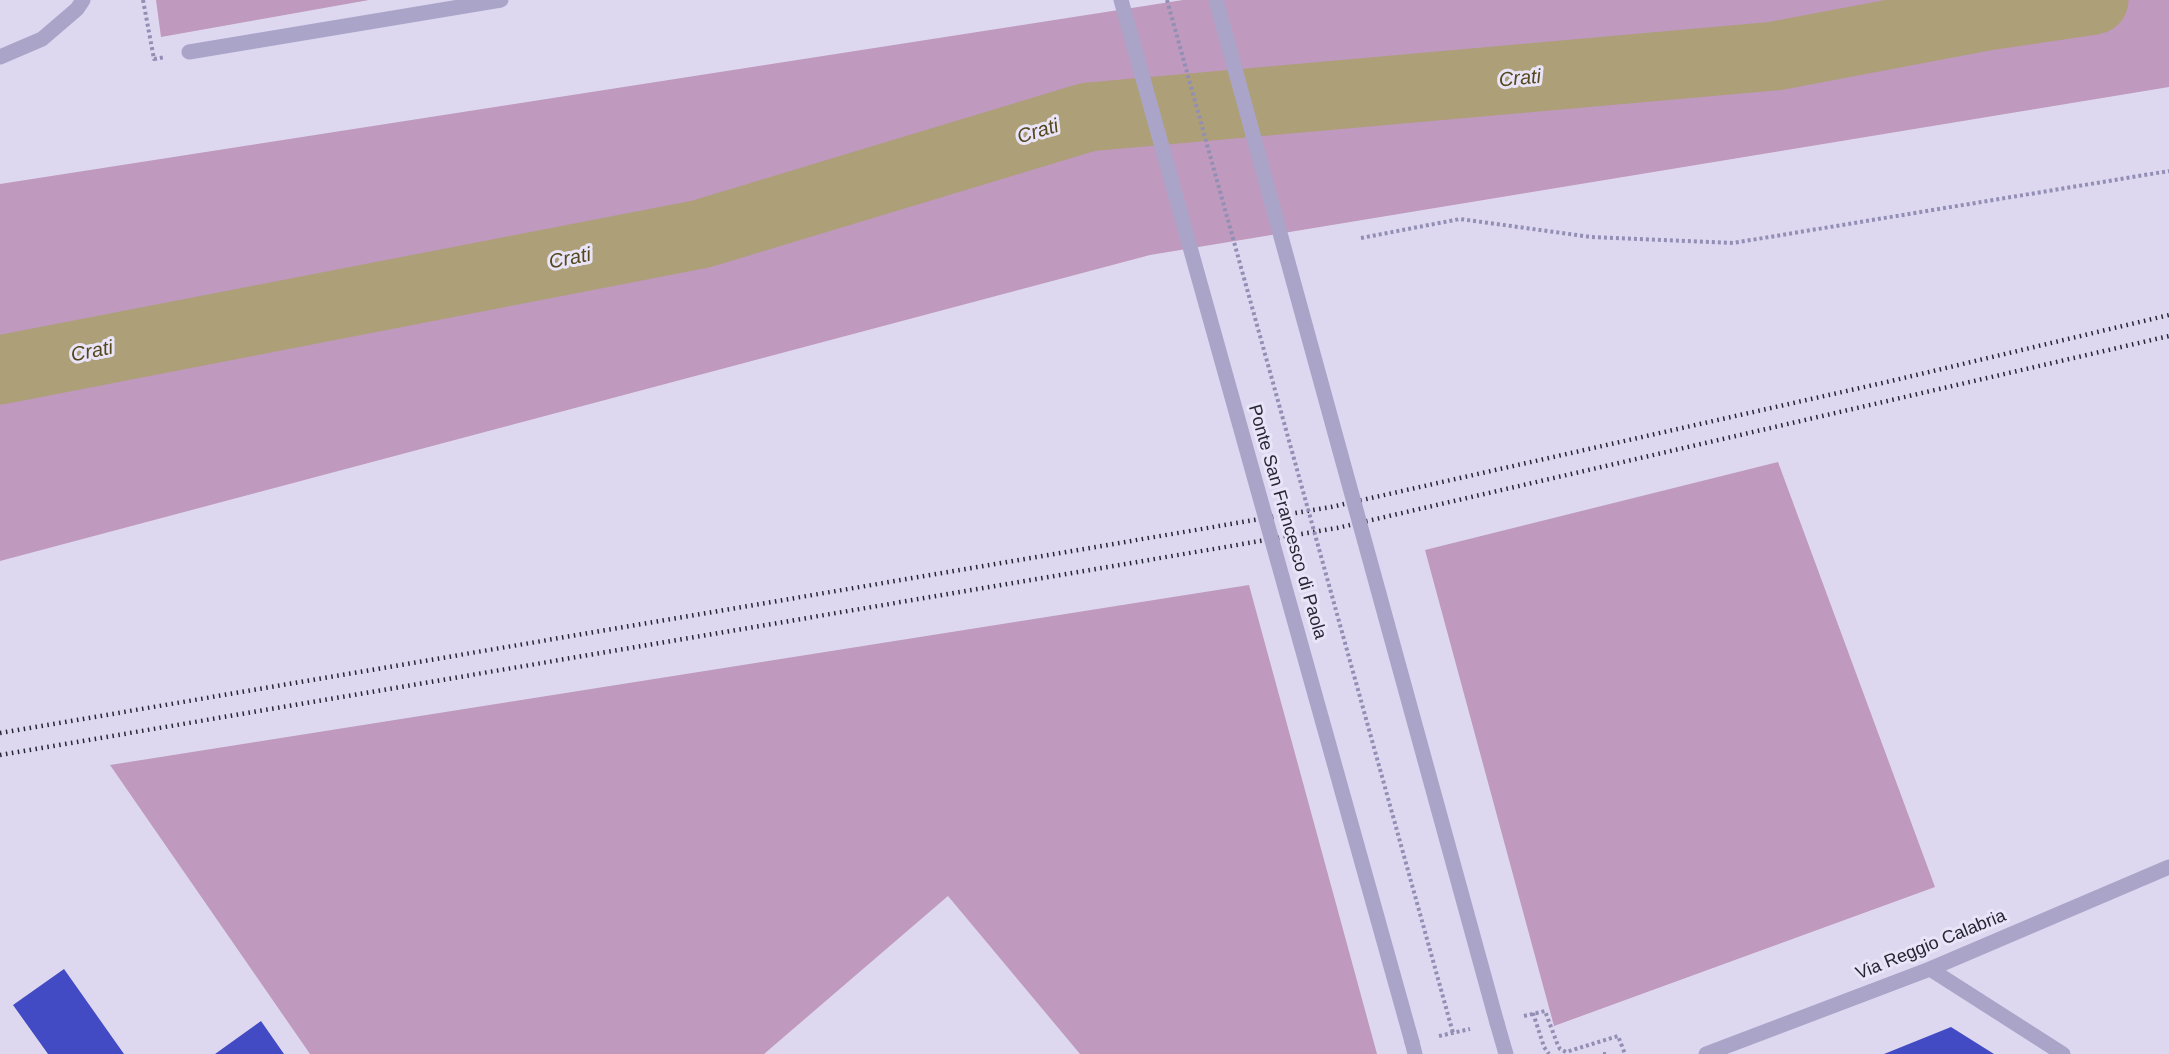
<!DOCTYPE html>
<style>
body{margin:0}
canvas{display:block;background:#ddd8f0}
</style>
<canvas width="2169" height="1054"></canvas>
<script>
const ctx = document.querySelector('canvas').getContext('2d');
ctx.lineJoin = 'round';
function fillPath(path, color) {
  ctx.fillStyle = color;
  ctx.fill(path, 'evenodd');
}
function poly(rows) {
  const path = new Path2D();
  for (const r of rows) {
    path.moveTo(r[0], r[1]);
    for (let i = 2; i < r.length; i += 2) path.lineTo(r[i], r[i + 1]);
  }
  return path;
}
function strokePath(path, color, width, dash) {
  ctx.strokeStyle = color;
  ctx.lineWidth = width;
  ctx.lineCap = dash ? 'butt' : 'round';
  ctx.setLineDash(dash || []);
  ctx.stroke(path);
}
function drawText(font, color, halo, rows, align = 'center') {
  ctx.font = font + ' Arial,sans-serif';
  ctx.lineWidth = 6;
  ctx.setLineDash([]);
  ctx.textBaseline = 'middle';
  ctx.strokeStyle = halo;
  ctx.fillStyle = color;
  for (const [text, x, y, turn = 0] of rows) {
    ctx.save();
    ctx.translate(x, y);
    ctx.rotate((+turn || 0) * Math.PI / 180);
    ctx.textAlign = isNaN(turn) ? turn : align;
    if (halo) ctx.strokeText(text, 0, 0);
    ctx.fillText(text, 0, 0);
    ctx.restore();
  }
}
const green = poly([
 [156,0,369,0,161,37],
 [1183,0,2169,0,2169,87,1150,255,0,561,0,184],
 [1778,462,1935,887,1554,1026,1425,550],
 [1249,585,1377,1054,1080,1054,948,896,764,1054,310,1054,110,765]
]);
const river = poly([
 [0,370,701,234,1088,117,1775,56,1986,16,2094,0]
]);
const building = poly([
 [64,969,124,1054,48,1054,13,1005],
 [261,1021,284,1054,215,1054],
 [1951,1027,1994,1054,1884,1054]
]);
const path = poly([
 [143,0,154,59,165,57],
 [1361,238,1460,219,1591,237,1733,243,2169,171],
 [1533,1013,1544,1047,1549,1054],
 [1524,1016,1545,1011,1557,1043,1560,1049,1566,1052,1618,1036,1625,1054],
 [1439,1036,1470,1029],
 [1603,1054,1609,1054]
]);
const minor = poly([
 [189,52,501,0],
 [0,57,42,39,77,9,83,0],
 [1930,969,2063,1054],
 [1497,1023,1506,1054],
 [1412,1042,1415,1054],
 [1706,1054,1930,969,2169,867]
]);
const rail = poly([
 [0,733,1331,507,1891,381,2169,315],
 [0,755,1337,528,2169,336]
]);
const pathBridge = poly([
 [1167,0,1453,1033]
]);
const minorBridge = poly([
 [1121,0,1412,1042],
 [1216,0,1497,1023]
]);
const streetNames = [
 ["Ponte San Francesco di Paola",1287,522,74],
 ["Via Reggio Calabria",1931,945,-22]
];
const waterNames = [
 ["Crati",1520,79,-5],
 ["Crati",1038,132,-17],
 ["Crati",570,259,-11],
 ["Crati",92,352,-11]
];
fillPath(green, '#bf99be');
strokePath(river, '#ad9f78', 69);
fillPath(building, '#434bc4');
strokePath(path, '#938fb4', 4, [3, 3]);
strokePath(minor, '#aaa5c8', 15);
strokePath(rail, '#262634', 4.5, [1.5, 4.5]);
strokePath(pathBridge, '#938fb4', 4, [3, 3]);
strokePath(minorBridge, '#aaa5c8', 15);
drawText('18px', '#262634', '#e9e4f8', streetNames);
drawText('italic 20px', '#54471c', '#e9e4f8', waterNames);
</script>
